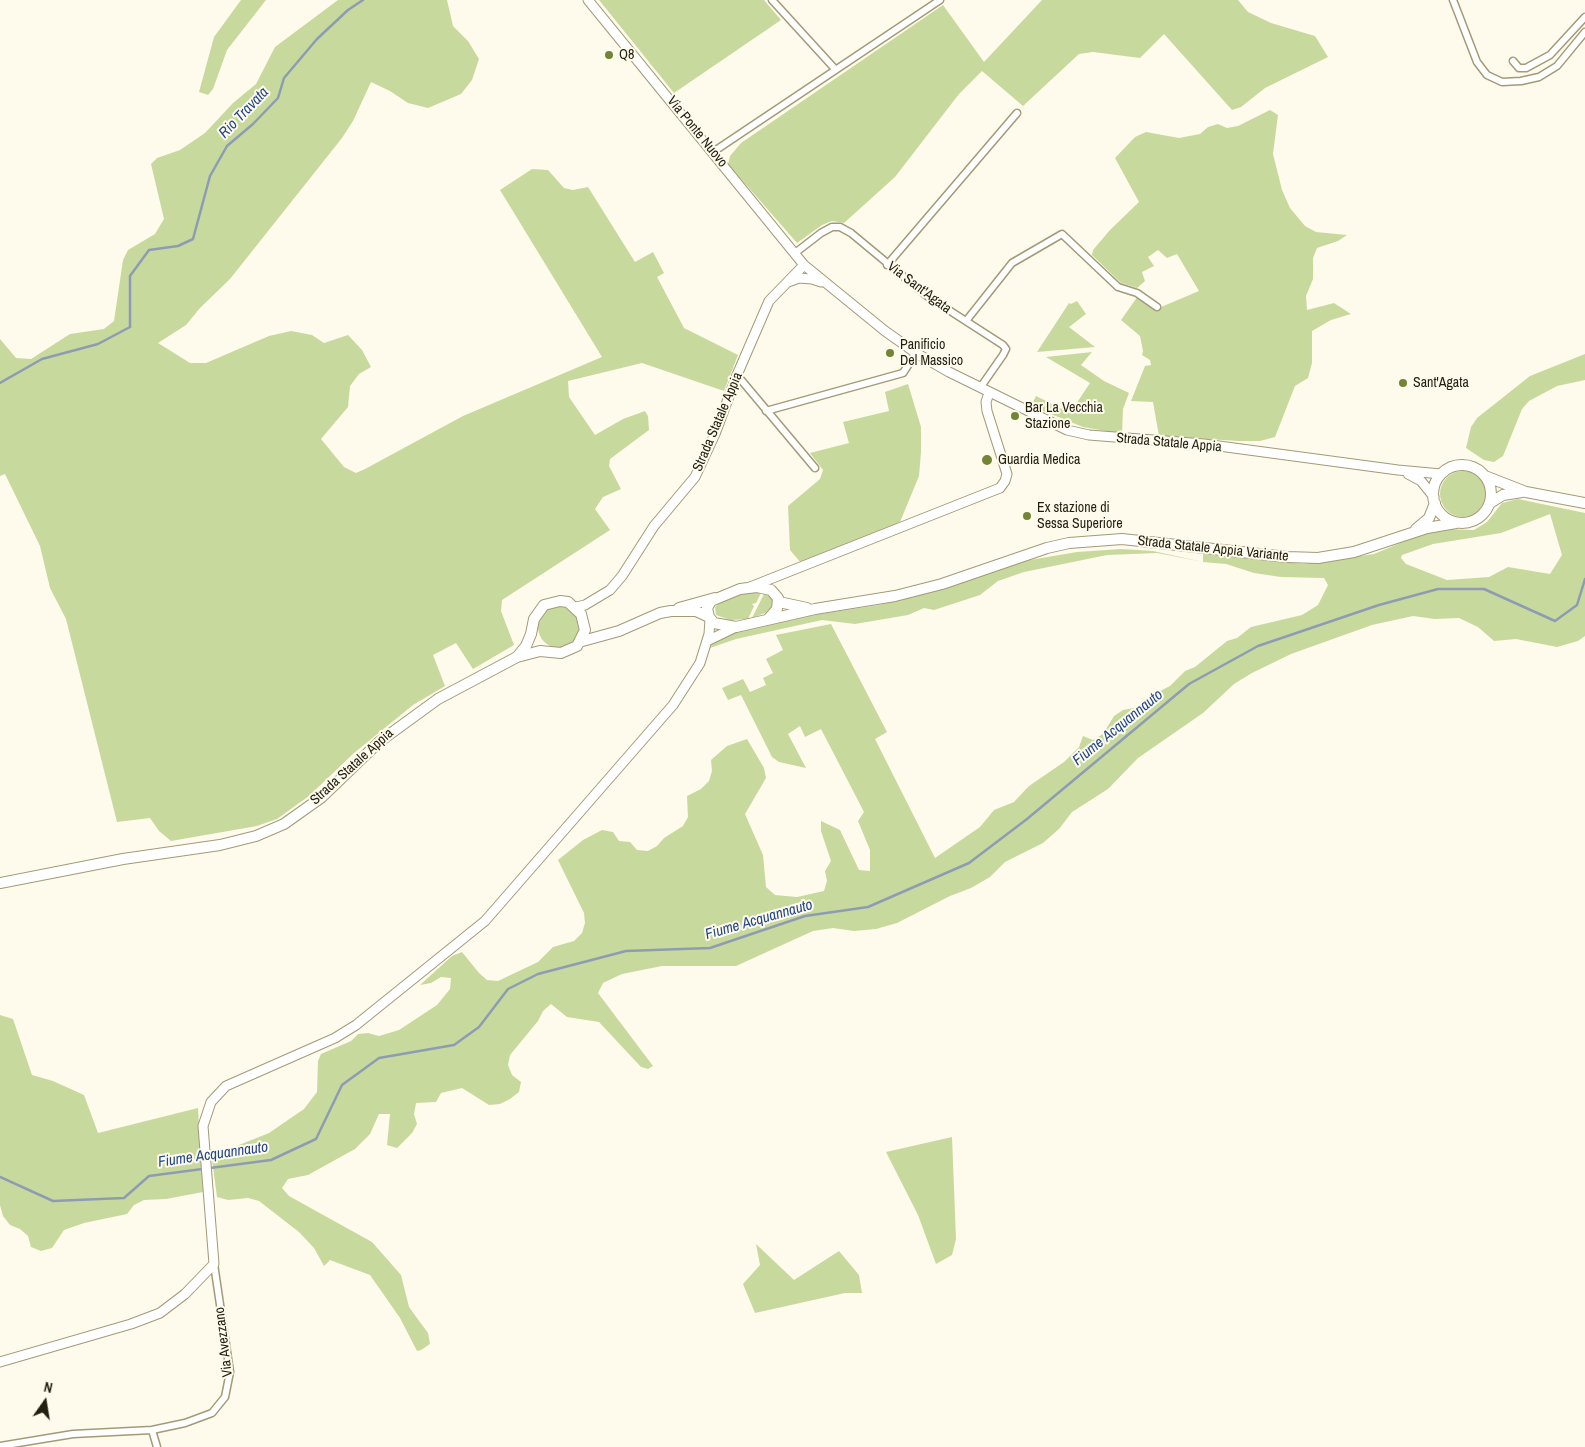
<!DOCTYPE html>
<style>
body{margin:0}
#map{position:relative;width:1585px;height:1447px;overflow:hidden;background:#fefbec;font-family:"Archivo Narrow",sans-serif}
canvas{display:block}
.north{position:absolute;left:20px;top:1377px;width:50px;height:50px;-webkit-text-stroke:4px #fefbec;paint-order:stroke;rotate:13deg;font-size:14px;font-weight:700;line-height:20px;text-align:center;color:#221e10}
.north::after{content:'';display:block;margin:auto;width:18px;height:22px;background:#221e10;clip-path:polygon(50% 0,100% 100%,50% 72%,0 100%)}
</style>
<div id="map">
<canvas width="1585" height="1447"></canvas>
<div class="north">N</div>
</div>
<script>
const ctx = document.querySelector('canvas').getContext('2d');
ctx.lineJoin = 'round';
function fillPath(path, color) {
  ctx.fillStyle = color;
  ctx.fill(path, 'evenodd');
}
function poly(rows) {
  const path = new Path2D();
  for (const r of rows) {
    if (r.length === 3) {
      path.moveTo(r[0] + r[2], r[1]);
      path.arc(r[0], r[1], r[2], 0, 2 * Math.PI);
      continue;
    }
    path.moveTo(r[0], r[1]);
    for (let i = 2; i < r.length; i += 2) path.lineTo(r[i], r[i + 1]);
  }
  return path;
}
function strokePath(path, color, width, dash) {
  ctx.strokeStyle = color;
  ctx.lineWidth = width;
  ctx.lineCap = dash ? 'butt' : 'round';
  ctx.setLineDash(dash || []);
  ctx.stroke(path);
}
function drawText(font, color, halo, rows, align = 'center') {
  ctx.font = font + ' "Archivo Narrow",sans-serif';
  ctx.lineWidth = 4;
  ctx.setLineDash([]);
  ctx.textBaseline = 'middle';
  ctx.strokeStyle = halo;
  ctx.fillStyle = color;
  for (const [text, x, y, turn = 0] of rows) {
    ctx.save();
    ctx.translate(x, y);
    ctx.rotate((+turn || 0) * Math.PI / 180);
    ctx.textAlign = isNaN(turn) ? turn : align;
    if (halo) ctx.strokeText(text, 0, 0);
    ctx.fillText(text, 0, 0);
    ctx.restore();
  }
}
const green = poly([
 [241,0,266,0,227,50,213,89,208,95,199,92,214,37],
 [338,0,447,0,453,26,468,41,479,59,472,80,461,94,428,108,408,103,390,91,371,82,353,121,342,138,230,279,200,308,186,325,158,343,190,363,206,363,269,336,291,331,312,335,324,343,348,335,362,350,371,367,359,374,350,386,348,407,321,439,344,467,356,473,365,469,463,416,602,357,500,190,532,169,548,170,564,188,573,190,588,187,635,262,653,252,664,273,657,277,684,328,738,355,724,391,642,363,568,381,569,397,595,435,623,419,645,411,648,416,649,430,610,459,609,466,621,489,603,497,595,509,610,530,502,600,501,611,514,645,473,669,456,643,433,655,445,686,413,705,354,753,309,796,277,819,257,826,171,841,159,831,150,818,117,822,66,619,50,588,40,546,5,474,0,476,0,339,16,358,31,359,70,334,104,329,114,321,123,260,128,250,155,234,164,219,151,164,157,158,180,150,205,133,233,103,256,84,275,47],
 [599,0,764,0,781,20,674,93],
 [1042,0,1238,0,1248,12,1271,23,1315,36,1328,57,1265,88,1241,107,1232,110,1164,34,1140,58,1093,52,1079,54,1023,106,982,71,959,94,895,177,844,223,832,221,822,225,797,243,728,164,730,156,741,143,943,5,984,62],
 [1270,110,1278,115,1273,154,1282,190,1290,208,1305,226,1316,232,1347,235,1338,241,1317,248,1313,258,1313,279,1306,296,1307,310,1334,303,1351,314,1331,320,1312,331,1312,363,1308,378,1295,386,1275,437,1260,441,1239,441,1159,436,1153,402,1131,401,1145,366,1151,365,1150,360,1142,355,1143,351,1140,336,1121,320,1138,296,1154,310,1199,291,1177,254,1167,258,1158,250,1148,257,1154,266,1142,272,1145,281,1137,288,1121,283,1092,255,1093,250,1110,230,1139,202,1115,158,1135,137,1146,132,1179,138,1200,134,1208,127,1218,124,1227,128,1238,126],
 [1077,301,1086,314,1069,327,1095,347,1037,352,1069,303,1071,304],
 [1092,352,1081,365,1104,381,1129,393,1123,409,1122,434,1083,427,1031,406,1036,396,1070,413,1090,383,1046,357],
 [1585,354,1585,380,1557,386,1529,401,1522,409,1503,456,1494,462,1484,460,1466,448,1471,427,1477,418,1530,376],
 [908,384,921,427,921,452,919,476,900,522,801,563,790,550,788,506,820,479,823,470,810,453,849,443,843,422,889,411,885,392],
 [1463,494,23],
 [1518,499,1585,513,1585,636,1578,641,1557,647,1516,639,1494,641,1478,627,1459,618,1435,619,1413,616,1372,625,1291,654,1252,673,1234,684,1203,713,1138,758,1108,789,1072,812,1059,829,1043,843,1005,862,990,877,971,888,950,896,897,923,876,929,854,931,833,928,813,931,736,966,662,966,622,974,603,983,598,993,653,1066,648,1069,641,1067,599,1022,567,1017,551,1004,543,1011,538,1021,510,1055,508,1065,512,1075,521,1082,519,1092,510,1099,500,1104,489,1105,462,1088,441,1093,436,1102,416,1103,414,1114,417,1124,412,1133,397,1148,387,1145,390,1114,379,1114,370,1134,355,1149,308,1175,288,1179,282,1188,289,1196,372,1242,401,1275,409,1307,428,1333,430,1344,421,1350,417,1351,400,1318,370,1275,330,1260,324,1266,314,1248,299,1232,259,1201,248,1198,228,1200,217,1197,211,1152,234,1147,269,1133,304,1109,317,1092,318,1061,321,1054,351,1041,358,1034,368,1033,379,1036,399,1030,437,1005,450,989,451,978,441,977,431,983,420,985,452,956,462,952,479,973,487,980,498,981,538,962,553,947,574,941,582,933,585,923,584,913,558,860,583,840,602,830,613,832,619,841,630,842,637,850,648,851,657,846,664,838,683,826,688,817,687,796,701,789,709,781,712,771,711,760,727,746,747,739,764,768,766,778,745,814,763,855,766,887,775,895,797,897,824,891,827,881,825,871,831,861,821,831,821,821,840,830,859,870,870,871,870,850,858,821,864,812,821,729,805,737,800,726,788,734,806,768,779,762,772,757,741,695,728,700,722,688,743,679,750,692,766,685,763,678,773,673,766,659,783,650,776,635,831,624,887,732,875,739,935,858,980,827,994,810,1014,802,1029,786,1064,762,1079,747,1083,736,1093,740,1103,734,1114,716,1123,710,1144,706,1153,700,1160,691,1170,686,1185,671,1195,667,1227,641,1237,638,1251,627,1302,615,1318,605,1328,585,1324,578,1281,577,1254,573,1226,564,1203,562,1157,553,1107,555,1024,572,998,581,980,595,934,610,924,608,908,615,855,624,822,620,736,639,710,648,713,642,728,634,768,622,879,605,945,588,1024,561,1077,552,1121,549,1153,551,1203,562,1203,554,1304,564,1374,554,1422,534,1445,529,1474,530,1487,522,1502,503],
 [1550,514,1562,555,1550,574,1508,567,1489,577,1447,580,1406,564,1401,558,1402,555,1433,544,1501,533],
 [748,592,761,593,756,603,752,604,754,606,748,619,730,620,716,615,715,607,722,601],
 [764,594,773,597,774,604,765,613,752,618],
 [559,627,21],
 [0,1015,13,1019,32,1075,53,1081,84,1095,98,1133,198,1108,203,1192,166,1199,144,1200,134,1205,127,1214,84,1223,64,1230,52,1248,41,1251,31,1247,28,1236,20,1229,10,1225,3,1216,0,1205],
 [952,1137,956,1239,952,1255,936,1264,918,1215,886,1152],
 [756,1244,794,1280,839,1251,859,1275,862,1293,845,1293,755,1313,743,1284,760,1265]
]);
const stream = poly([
 [0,383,42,359,98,344,130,327,130,276,149,250,178,246,193,239,210,176,227,146,253,124,278,98,284,78,317,39,348,10,363,0],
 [0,1177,53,1201,124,1198,149,1176,271,1160,316,1139,342,1085,379,1058,454,1045,479,1027,508,989,538,974,626,951,710,948,805,916,868,907,969,863,1027,819,1189,684,1258,646,1379,605,1438,589,1484,589,1555,621,1577,605,1585,579]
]);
const street = poly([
 [772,0,835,69],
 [1453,0,1477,62,1487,75,1502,82,1521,81,1539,77,1557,66,1585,32],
 [1513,61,1519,68,1526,68,1550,55,1585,17],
 [713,152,940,0],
 [795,253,821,233,832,227,840,227,851,233,927,296,1003,345,1006,349,1003,355,980,388],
 [887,265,1017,113],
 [966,321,1012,263,1062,234,1118,287,1137,293,1157,307],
 [737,375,815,468],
 [766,411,903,373,916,353],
 [152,1430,157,1447],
 [0,1446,73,1434,152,1430,185,1423,212,1413,225,1397,230,1372,214,1264]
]);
const secondary = poly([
 [588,0,804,265,885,331,916,353,949,372,1067,430,1089,435,1204,444,1398,470,1441,474,1444,472],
 [788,282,799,278,812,279,821,282],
 [1408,474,1421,481,1434,497],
 [750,587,1000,488,1005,481,1007,474,987,411,986,402,989,393],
 [576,607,585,605,610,590,622,576,654,526,695,477,715,434,737,375,769,301,804,265],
 [707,641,736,627],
 [0,1362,131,1324,160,1313,185,1294,214,1264,203,1126,211,1102,226,1086,335,1038,356,1025,485,921,673,705,700,663,709,634,710,619]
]);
const primary = poly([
 [1462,494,29],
 [1485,476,1526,492,1585,503],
 [1490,503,1503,495,1522,492],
 [1416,529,1429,518,1435,503],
 [779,602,807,608],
 [679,608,715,598],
 [709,617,707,608,711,601,740,589,757,587,771,590,778,598,777,609,769,618],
 [579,642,619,631,660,613,671,611,696,611,709,617,714,623,736,627,815,609,895,596,942,584,1047,548,1069,543,1122,539,1287,557,1318,558,1354,552,1427,528,1456,523],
 [0,883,123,859,220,845,256,836,284,824,322,797,379,742,438,699,517,657,540,651,561,653,577,646,585,630,581,614,568,602,560,601,544,605,534,619,531,634,526,646,517,657]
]);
const markers = [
 [609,55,5,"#728535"],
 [890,353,5,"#728535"],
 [1403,383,5,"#728535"],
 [1015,416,5,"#728535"],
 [987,460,6,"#728535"],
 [1027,516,5,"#728535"]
];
const poiNames = [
 ["Q8",619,55],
 ["Panificio",900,345],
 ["Del Massico",900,361],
 ["Sant'Agata",1413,383],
 ["Bar La Vecchia",1025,408],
 ["Stazione",1025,424],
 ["Guardia Medica",998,460],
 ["Ex stazione di",1037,508],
 ["Sessa Superiore",1037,524]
];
const streetNames = [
 ["Via Ponte Nuovo",697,132,51],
 ["Via Sant'Agata",919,288,37],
 ["Strada Statale Appia",718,422,-67],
 ["Strada Statale Appia",1169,443,5],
 ["Strada Statale Appia Variante",1213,549,6],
 ["Strada Statale Appia",352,767,-42],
 ["Via Avezzano",224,1342,-97]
];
const waterNames = [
 ["Rio Travata",244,113,-46],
 ["Fiume Acquannauto",1118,728,-39],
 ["Fiume Acquannauto",759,920,-16],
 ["Fiume Acquannauto",213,1155,-8]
];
fillPath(green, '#c8d99e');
strokePath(stream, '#8e9cb3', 2.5);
strokePath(street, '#a39a77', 9);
strokePath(secondary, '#a39a77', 11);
strokePath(primary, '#a39a77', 12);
strokePath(street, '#fff', 6);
strokePath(secondary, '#fff', 9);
strokePath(primary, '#fff', 10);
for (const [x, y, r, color] of markers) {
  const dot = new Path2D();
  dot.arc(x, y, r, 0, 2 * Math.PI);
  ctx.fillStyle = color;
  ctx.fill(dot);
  strokePath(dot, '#fefbec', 2);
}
drawText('14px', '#221e10', '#fefbec', poiNames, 'left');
drawText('14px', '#221e10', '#fefbec', streetNames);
drawText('italic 15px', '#22468e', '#fefbec', waterNames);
</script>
